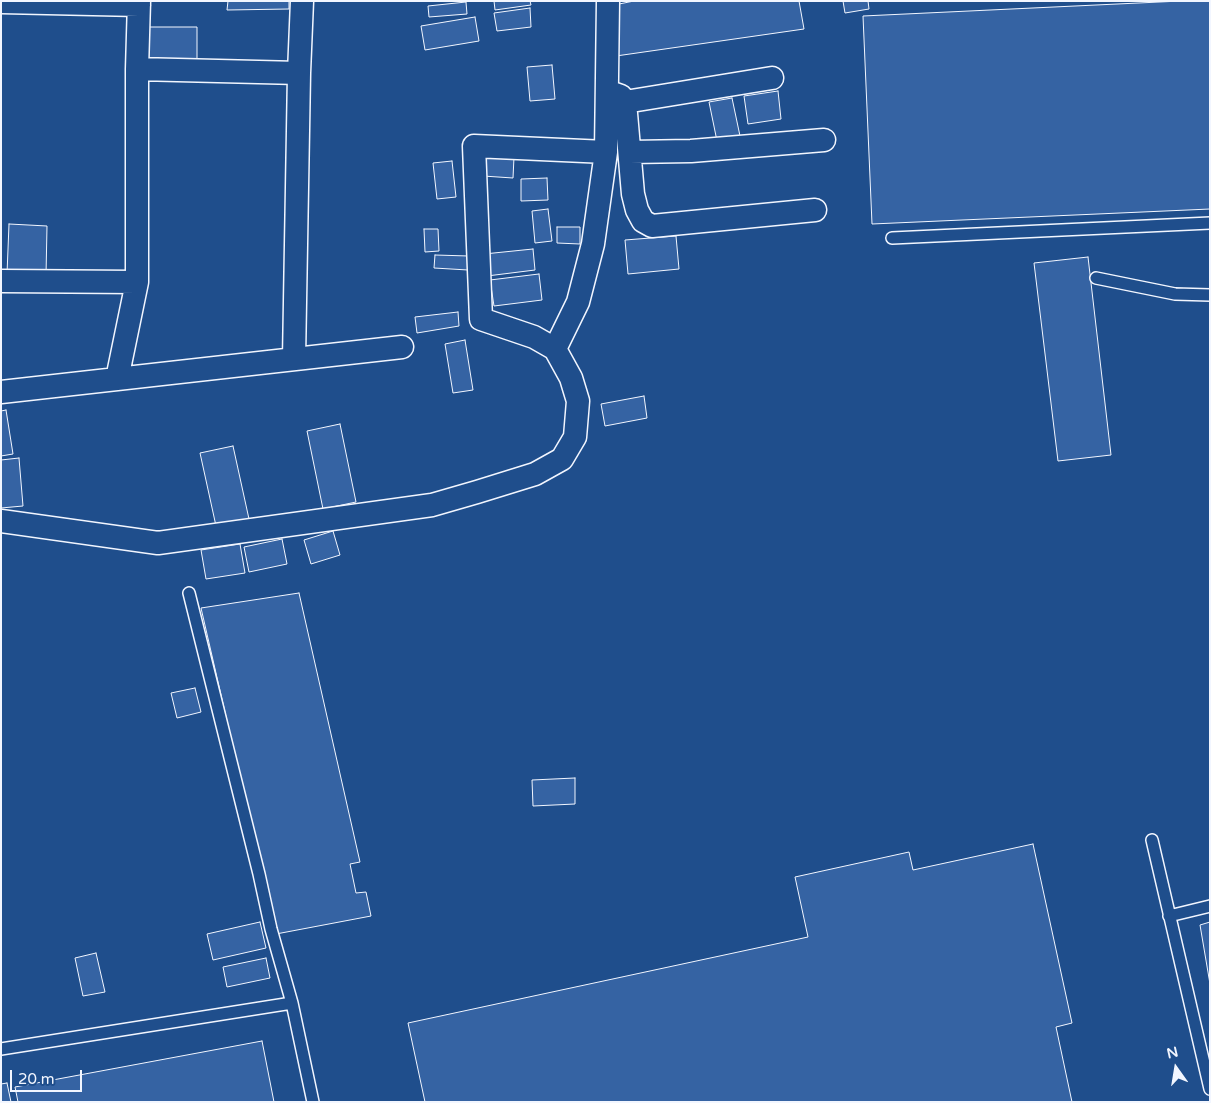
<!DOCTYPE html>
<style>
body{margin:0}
#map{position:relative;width:1211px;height:1103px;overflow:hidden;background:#1f4e8c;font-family:"Varela Round",sans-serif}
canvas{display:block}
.frame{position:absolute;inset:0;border:2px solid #f2f6ff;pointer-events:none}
.north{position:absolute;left:1151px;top:1043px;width:50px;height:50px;-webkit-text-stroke:4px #1f4e8c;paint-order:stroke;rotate:347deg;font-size:14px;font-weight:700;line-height:20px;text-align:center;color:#f2f6ff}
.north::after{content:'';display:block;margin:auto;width:18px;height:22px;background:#f2f6ff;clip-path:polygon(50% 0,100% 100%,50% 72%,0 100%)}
.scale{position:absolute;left:10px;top:1070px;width:72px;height:22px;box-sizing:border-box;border:2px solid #f2f6ff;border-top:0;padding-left:6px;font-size:15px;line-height:18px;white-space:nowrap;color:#f2f6ff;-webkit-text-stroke:4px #1f4e8c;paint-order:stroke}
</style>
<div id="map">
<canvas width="1211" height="1103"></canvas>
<div class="frame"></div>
<div class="north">N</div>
<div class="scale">20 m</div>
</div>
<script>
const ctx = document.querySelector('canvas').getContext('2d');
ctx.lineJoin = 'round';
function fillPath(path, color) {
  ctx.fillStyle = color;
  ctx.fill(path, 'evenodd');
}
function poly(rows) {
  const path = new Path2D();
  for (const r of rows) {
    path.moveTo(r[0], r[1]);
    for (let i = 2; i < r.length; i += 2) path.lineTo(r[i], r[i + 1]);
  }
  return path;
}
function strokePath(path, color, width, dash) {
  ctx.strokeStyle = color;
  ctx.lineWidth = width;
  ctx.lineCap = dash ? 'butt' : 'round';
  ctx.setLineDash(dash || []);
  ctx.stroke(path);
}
const building = poly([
 [228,1,289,1,289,9,227,10,228,1],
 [494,1,530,1,531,5,495,10,494,1],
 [634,1,799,1,804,29,609,57,614,5,634,1],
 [843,1,868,1,869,9,845,13,843,1],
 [1181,1,1210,1,1210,209,872,224,863,16,1181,1],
 [466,2,467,14,429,17,428,6,466,2],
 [530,8,531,27,497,31,494,13,530,8],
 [475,17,479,41,425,50,421,26,475,17],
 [144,27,197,27,197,61,144,61,144,27],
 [552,65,555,99,530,101,527,67,552,65],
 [778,91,781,119,748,124,744,96,778,91],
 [732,98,740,136,717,141,709,102,732,98],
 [485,155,514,157,513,178,483,176,485,155],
 [452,161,456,197,437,199,433,163,452,161],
 [547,178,548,200,521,201,521,179,547,178],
 [548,209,552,241,535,243,532,211,548,209],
 [9,224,47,226,46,276,7,274,9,224],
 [557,227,580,227,580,244,557,243,557,227],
 [424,229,438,229,439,251,425,252,424,229],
 [676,236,679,269,628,274,625,240,676,236],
 [533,249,535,270,487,276,484,254,533,249],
 [435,255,469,256,468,270,434,268,435,255],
 [1088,257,1111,455,1058,461,1034,263,1088,257],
 [539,274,542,300,494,306,490,280,539,274],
 [458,312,459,326,417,333,415,317,458,312],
 [465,340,473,390,453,393,445,344,465,340],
 [644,396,647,418,605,426,601,404,644,396],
 [6,410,13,454,1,456,1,411,6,410],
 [340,424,356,502,323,509,307,431,340,424],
 [233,446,249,519,216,526,200,453,233,446],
 [19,458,23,506,1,508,1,460,19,458],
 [333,531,340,555,311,564,304,540,333,531],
 [282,539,287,564,249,572,244,547,282,539],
 [240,544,245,573,206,579,201,550,240,544],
 [299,593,360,862,350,864,356,893,366,892,371,916,276,934,201,608,299,593],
 [195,688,201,712,177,718,171,693,195,688],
 [575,778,575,804,533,806,532,780,575,778],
 [1033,844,1072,1023,1056,1027,1072,1102,425,1102,408,1023,808,937,795,877,909,852,913,870,1033,844],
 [260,922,266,948,213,960,207,934,260,922],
 [1210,922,1210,984,1200,925,1210,922],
 [96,953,105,992,83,996,75,958,96,953],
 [266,958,270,978,227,987,223,967,266,958],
 [262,1041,274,1102,18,1102,15,1087,262,1041],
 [7,1083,11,1102,1,1102,1,1084,7,1083]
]);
const service = poly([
 [892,238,1210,223],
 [1096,278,1175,294,1210,295],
 [189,593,259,874,271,929,292,1003,313,1102],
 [1152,840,1210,1089],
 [1169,916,1210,906],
 [1,1049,292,1003]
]);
const minor = poly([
 [1,2,139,5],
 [137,69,299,73,302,1],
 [607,91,621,96,625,102,633,194,637,210,643,221,652,226,815,210],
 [625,102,772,78],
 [630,152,691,151,824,140],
 [1,281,137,282],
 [555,349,578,302,593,244,606,152,608,1],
 [294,359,299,73],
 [117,379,402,347],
 [1,392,117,379,137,282,137,69,139,1],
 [1,521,158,543,432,505,477,492,535,474,562,459,575,437,578,401,571,378,555,349,534,337,481,319,474,146,606,152]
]);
fillPath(building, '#3563a3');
strokePath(building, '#f2f6ff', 1);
strokePath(service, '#f2f6ff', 14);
strokePath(minor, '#f2f6ff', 25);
strokePath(service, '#1f4e8c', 11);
strokePath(minor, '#1f4e8c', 22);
</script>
